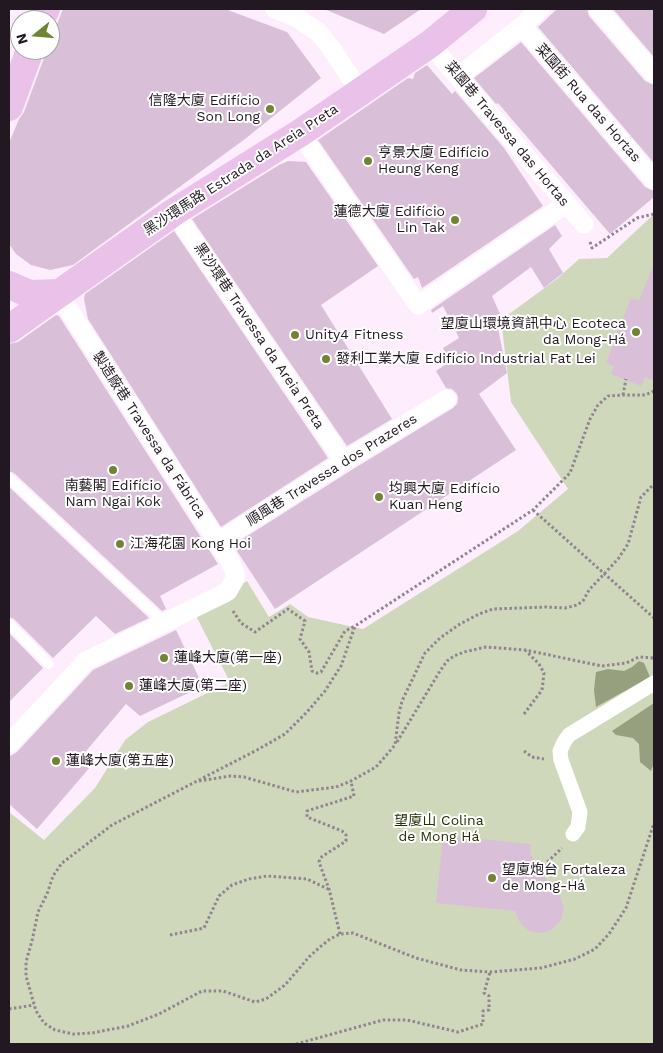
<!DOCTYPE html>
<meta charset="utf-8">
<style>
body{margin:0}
#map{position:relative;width:663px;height:1053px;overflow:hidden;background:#feedfd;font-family:"Work Sans",sans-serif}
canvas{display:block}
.frame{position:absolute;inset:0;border:10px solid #221821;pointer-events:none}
.north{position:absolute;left:10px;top:10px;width:50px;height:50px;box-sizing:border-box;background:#fff;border:1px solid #a7a3a6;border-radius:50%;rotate:253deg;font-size:14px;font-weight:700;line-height:20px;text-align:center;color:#221821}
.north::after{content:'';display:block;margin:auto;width:18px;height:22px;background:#718434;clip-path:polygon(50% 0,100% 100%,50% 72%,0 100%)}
</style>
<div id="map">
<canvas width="663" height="1053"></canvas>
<div class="frame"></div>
<div class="north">N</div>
</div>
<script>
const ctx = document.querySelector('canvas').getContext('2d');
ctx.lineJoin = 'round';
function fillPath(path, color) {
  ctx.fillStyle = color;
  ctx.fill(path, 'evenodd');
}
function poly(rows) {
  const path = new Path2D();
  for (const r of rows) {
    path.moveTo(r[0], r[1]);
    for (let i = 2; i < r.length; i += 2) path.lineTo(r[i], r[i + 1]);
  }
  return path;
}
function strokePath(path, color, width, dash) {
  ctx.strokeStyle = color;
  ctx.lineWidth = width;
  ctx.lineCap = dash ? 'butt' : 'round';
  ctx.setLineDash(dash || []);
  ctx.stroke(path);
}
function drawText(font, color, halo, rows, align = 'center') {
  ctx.font = font + ' "Work Sans","Noto Sans SC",sans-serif';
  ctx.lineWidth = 4;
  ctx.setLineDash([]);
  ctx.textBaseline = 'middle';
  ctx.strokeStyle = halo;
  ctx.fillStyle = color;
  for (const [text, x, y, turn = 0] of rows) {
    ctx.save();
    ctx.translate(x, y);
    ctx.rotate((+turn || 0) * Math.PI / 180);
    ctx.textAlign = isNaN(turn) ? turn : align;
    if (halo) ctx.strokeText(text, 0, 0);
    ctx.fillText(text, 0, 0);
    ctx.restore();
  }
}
const green = poly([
 [654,214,654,1044,9,1044,9,812,44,840,95,788,125,740,148,722,230,682,194,612,247,581,269,617,290,604,308,617,363,629,518,531,568,489,511,402,501,320,558,278,579,259,607,258]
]);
const water = poly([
 [639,661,644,663,650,677,596,707,594,690,596,672,608,669,624,671,632,667],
 [654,703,654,762,651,771,640,762,639,744,633,738,616,735,612,731]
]);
const building = poly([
 [63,9,225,9,287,32,321,78,245,139,73,265,50,270,31,265,16,254,9,244,9,143,19,119,24,112,47,50,50,50,50,42],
 [324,9,421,9,384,34],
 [557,9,587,9,589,16,645,81,654,85,654,163,538,27],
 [613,9,654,9,654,57],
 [521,42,645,187,654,191,654,197,610,234,498,103,496,104,474,78],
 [427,65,452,94,455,91,504,148,543,206,422,288,418,277,414,279,318,140,408,78,413,79,415,73],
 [288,161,306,162,378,266,321,305,392,419,347,446,192,219,279,165],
 [555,225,562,236,549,249,563,273,544,288,531,267,492,296,500,314,498,328,507,373,479,394,516,450,275,609,233,545,350,471,453,408,457,404,458,398,457,394,452,389,446,388,436,371,449,362,443,348,459,338,443,306,432,313,431,310],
 [174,231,328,458,221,527,88,319,84,299,85,294],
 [654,264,654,381,645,377,641,386,611,374,614,366,606,363,631,298,639,300],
 [56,315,59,316,218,564,160,596,166,609,162,611,14,473,9,471,9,344,18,342],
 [9,487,149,618,115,634,96,616,53,658,14,619,9,617],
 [176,630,203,686,140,716,126,704,81,757,91,766,37,829,9,804,9,757,17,752,93,670],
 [9,633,43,668,9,702],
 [443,835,531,844,530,854,551,887,560,896,564,908,561,920,553,929,542,933,529,931,520,923,515,911,436,903]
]);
const path = poly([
 [590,242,592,248,637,218,654,214],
 [654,391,645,395,623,395,608,396,598,405,590,419,570,473,533,510,355,626,341,666,325,691,307,712,285,734,257,750,112,825,62,863,53,876,47,894,38,912,32,941,26,962,26,976,36,1011,44,1023,55,1030,73,1034,92,1033,128,1026,159,1014,202,991,223,991,255,1002,266,999,285,985,309,957,320,947,330,939,340,934,353,933,416,958,461,970,490,972,541,968,575,959,595,949,609,934,626,908,654,823],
 [623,395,626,379],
 [533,510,654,618],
 [233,611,241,623,255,632,288,609,305,621,300,639,309,652,312,671,317,673,321,672,345,631,355,626],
 [524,714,542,690,544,673,539,664,526,651],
 [397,742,440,671,447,661,454,656,464,652,486,647,525,650,602,666,626,663,639,657,654,658],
 [524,751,532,757,544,759],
 [199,781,230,776,244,777,296,792,336,787,351,781,376,767,395,745,399,713,402,701,425,653,440,638,460,624,479,614,493,609,546,607,565,608,577,605,583,601,589,590,618,559,628,544,641,497,654,484],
 [540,869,562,848],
 [340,934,329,889,319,862,320,858,346,841,346,835,342,831,307,817,307,811,354,796,351,781],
 [170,935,204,928,219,896,232,885,249,879,267,876,307,879,328,889],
 [9,1009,34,1005],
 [296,1044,383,1020,407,1020,458,1032,483,1024,483,1011,489,1010,489,996,484,993,490,972]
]);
const service = poly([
 [9,478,164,622],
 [9,624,49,664]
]);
const pedestrian = poly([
 [573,834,578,827,580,812,561,760,560,751,564,742,569,735,654,683]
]);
const minor = poly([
 [275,9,297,18,318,32,329,45,360,92],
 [598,9,654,74],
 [522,26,654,180],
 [430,44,584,224],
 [458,77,522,26,540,9],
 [300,133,418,305,566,204],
 [174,212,344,461],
 [218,542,344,461,447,399],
 [9,744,86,661,223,594,228,591,235,579,235,573,230,561,58,293]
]);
const primary = poly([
 [41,20,46,9],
 [9,107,30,50],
 [9,285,30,294,58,293],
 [9,329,174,212,300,133,360,92,430,44,473,9]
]);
const markers = [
 [270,109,5,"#718434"],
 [368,161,5,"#718434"],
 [455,220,5,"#718434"],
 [636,332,5,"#718434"],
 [295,335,5,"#718434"],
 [326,359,5,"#718434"],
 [113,470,5,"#718434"],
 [379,497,5,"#718434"],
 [120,544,5,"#718434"],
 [164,658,5,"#718434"],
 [129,686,5,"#718434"],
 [56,761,5,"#718434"],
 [492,878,5,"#718434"]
];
const poiNames = [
 ["信隆大廈 Edifício",260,101,"right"],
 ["Son Long",260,117,"right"],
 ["亨景大廈 Edifício",378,153],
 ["Heung Keng",378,169],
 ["蓮德大廈 Edifício",445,212,"right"],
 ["Lin Tak",445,228,"right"],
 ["望廈山環境資訊中心 Ecoteca",626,324,"right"],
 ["da Mong-Há",626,340,"right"],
 ["Unity4 Fitness",305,335],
 ["發利工業大廈 Edifício Industrial Fat Lei",336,359],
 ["南藝閣 Edifício",113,486,"center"],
 ["Nam Ngai Kok",113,502,"center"],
 ["均興大廈 Edifício",389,489],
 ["Kuan Heng",389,505],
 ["江海花園 Kong Hoi",130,544],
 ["蓮峰大廈(第一座)",174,658],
 ["蓮峰大廈(第二座)",139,686],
 ["蓮峰大廈(第五座)",66,761],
 ["望廈炮台 Fortaleza",502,870],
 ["de Mong-Há",502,886]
];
const streetNames = [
 ["菜園街 Rua das Hortas",588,103,49],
 ["菜園巷 Travessa das Hortas",507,134,50],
 ["黑沙環馬路 Estrada da Areia Preta",241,170,-33],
 ["黑沙環巷 Travessa da Areia Preta",259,336,56],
 ["製造廠巷 Travessa da Fábrica",149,435,57],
 ["順風巷 Travessa dos Prazeres",332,470,-32]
];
const parkNames = [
 ["望廈山 Colina",439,821],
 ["de Mong Há",439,837]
];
fillPath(green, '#d0d8bc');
fillPath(water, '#96a07e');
fillPath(building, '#dabfd8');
strokePath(path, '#918490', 3, [2.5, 2.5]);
strokePath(service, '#fff', 10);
strokePath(pedestrian, '#fff', 15);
strokePath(minor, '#fff', 19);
strokePath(primary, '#eac1e9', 28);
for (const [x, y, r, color] of markers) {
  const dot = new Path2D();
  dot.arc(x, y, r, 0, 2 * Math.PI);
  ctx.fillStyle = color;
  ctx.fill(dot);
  strokePath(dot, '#fff', 2);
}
drawText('14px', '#221821', '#fff', poiNames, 'left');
drawText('14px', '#221821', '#fff', streetNames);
drawText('14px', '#273005', '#fff', parkNames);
</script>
